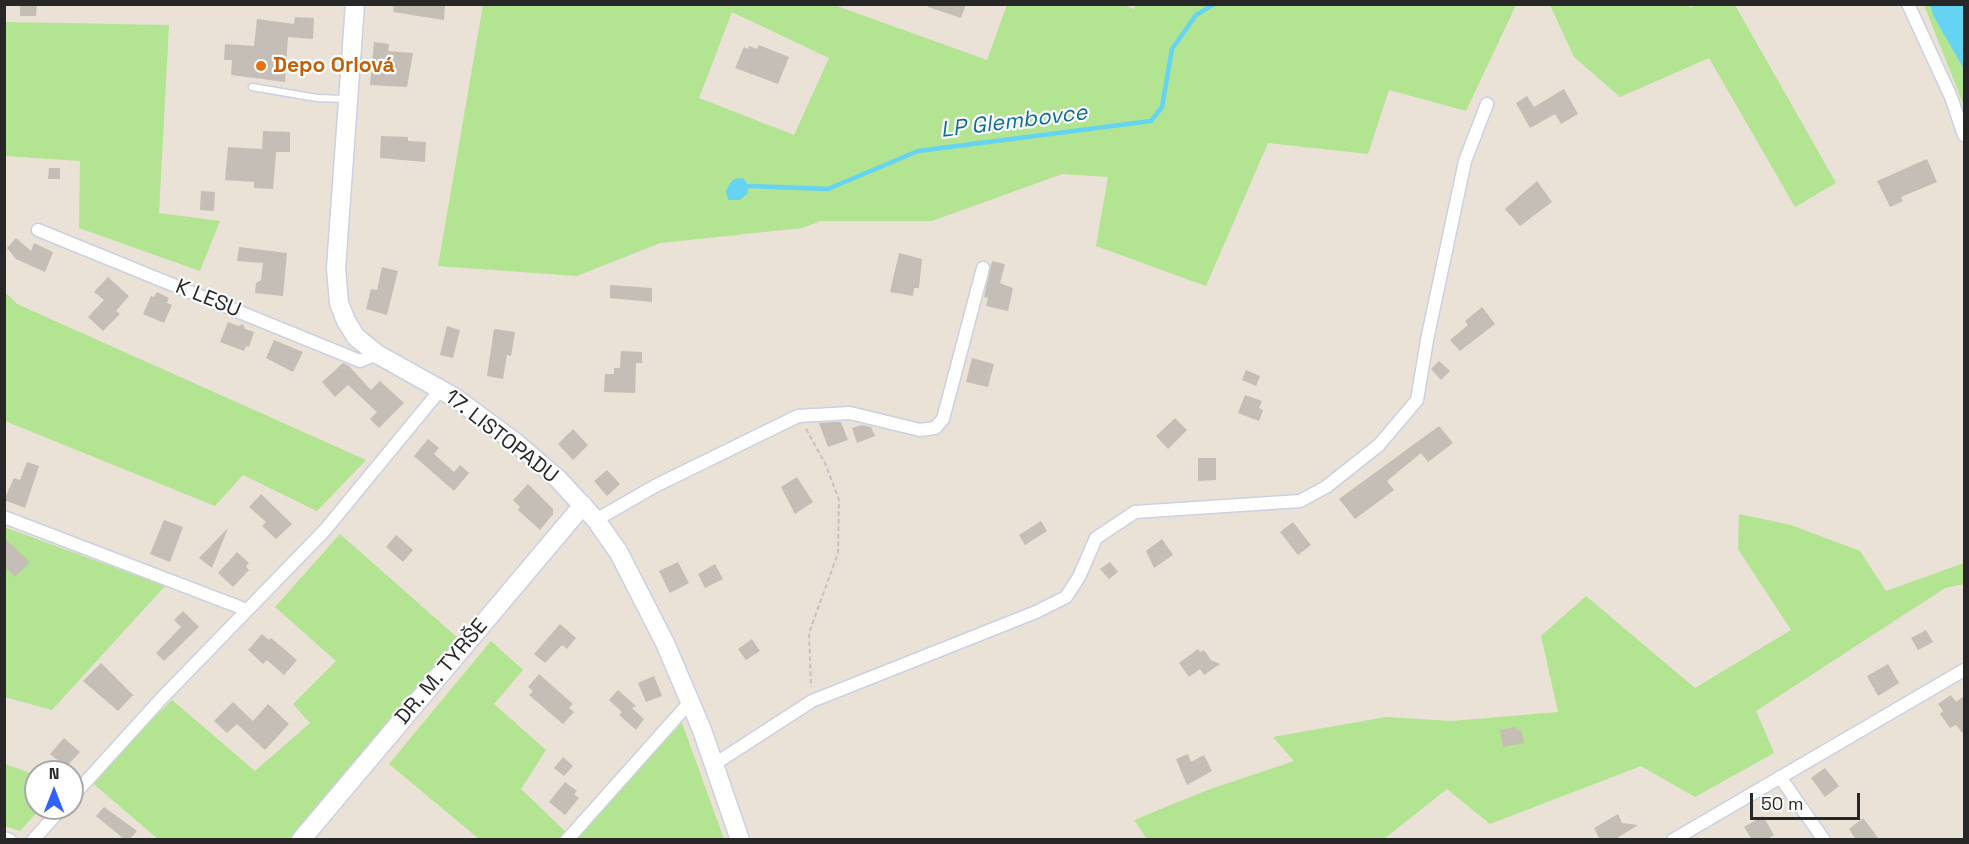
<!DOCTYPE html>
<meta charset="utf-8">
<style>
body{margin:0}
#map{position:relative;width:1969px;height:844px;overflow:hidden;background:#eae1d7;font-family:"Space Grotesk",sans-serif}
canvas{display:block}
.frame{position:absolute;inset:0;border:6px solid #272727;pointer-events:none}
.north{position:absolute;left:24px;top:760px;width:60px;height:60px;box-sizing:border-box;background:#fff;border:2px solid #a9a9a9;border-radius:50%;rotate:0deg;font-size:16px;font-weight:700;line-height:24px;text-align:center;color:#272727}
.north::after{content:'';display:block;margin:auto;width:21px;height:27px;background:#2f62ff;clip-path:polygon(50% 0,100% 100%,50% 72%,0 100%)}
.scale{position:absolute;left:1750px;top:793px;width:110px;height:27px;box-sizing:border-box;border:3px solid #272727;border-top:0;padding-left:8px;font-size:18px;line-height:21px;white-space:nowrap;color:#272727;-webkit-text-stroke:4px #fff;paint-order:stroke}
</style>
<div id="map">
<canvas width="1969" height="844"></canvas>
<div class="frame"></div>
<div class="north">N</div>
<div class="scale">50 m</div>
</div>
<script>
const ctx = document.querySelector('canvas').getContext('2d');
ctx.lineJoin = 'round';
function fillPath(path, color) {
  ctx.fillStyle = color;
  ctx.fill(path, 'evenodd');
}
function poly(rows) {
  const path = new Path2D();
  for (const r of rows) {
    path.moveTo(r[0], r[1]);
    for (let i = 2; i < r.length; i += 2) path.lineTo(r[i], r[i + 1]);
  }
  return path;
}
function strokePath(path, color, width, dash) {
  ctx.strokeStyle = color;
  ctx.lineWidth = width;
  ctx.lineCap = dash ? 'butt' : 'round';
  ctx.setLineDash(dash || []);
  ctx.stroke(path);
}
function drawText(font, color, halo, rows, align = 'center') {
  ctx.font = font + ' "Space Grotesk",sans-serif';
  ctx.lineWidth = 4.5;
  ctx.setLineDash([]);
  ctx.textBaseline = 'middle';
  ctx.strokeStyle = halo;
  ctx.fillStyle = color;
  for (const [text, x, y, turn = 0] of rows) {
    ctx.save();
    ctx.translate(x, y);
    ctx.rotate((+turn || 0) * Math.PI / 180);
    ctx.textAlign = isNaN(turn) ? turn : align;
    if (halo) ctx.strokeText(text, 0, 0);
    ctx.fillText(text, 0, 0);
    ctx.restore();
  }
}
const green = poly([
 [1122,4,1134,9,1136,4,1516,5,1466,111,1389,90,1368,154,1268,143,1206,286,1096,246,1108,177,1062,174,932,221,821,221,802,228,660,243,577,276,438,266,483,5,834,5,987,60,1007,5],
 [732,12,829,58,794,135,699,98],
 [1688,4,1690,8,1696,5,1735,5,1836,183,1795,207,1709,58,1620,97,1574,57,1550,5],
 [1924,5,1930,5,1964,69,1964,106],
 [4,22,169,25,159,213,220,221,200,271,79,228,80,161,5,156],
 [5,292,17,304,366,460,317,511,243,475,215,506,5,421],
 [1739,514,1791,525,1860,551,1886,591,1964,563,1964,584,1945,588,1756,711,1774,753,1695,797,1641,766,1490,824,1447,789,1384,839,1147,839,1134,820,1210,789,1294,761,1273,737,1386,717,1452,721,1558,712,1541,636,1586,596,1695,688,1791,630,1738,549],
 [4,527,165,586,52,710,5,697],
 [340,534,459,639,290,839,158,839,90,781,172,700,255,771,310,723,293,704,336,661,275,607],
 [491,641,523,670,494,704,546,750,521,789,570,836,682,723,724,839,479,839,389,764],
 [5,764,36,775,36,808,41,808,20,831,5,826]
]);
const water = poly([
 [1930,5,1964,5,1964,69,1934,17],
 [743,178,749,186,747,194,740,200,728,200,726,191,730,183,734,179]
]);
const stream = poly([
 [749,186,828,189,918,151,1151,121,1162,107,1172,49,1196,15,1214,4]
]);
const building = poly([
 [20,4,37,4,36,16,20,16],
 [394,4,445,4,444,20,393,12],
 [928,4,966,4,961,18,928,7],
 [295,17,314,18,313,39,288,37,285,82,231,75,232,60,224,60,225,44,254,46,257,19,294,24],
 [374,42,389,44,388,51,413,53,407,87,370,85],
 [759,45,789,57,778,84,735,68,744,47,748,49,749,46,757,49],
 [1564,89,1578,114,1561,124,1555,114,1530,128,1516,103,1527,96,1534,107],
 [263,131,290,132,290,152,276,152,273,189,254,188,254,182,225,180,228,147,262,149],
 [381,136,408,137,408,141,426,142,425,162,380,158],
 [1927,159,1937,182,1901,197,1903,201,1890,207,1877,181],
 [49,168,60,168,60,179,48,179],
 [1537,181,1552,202,1520,226,1505,209],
 [201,191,215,192,214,211,200,210],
 [16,238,31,251,34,243,53,252,45,272,16,259,7,248],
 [239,247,287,253,283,296,255,293,256,283,261,280,263,263,237,261],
 [899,253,922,259,919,288,914,288,913,296,890,292],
 [992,261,1005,264,1000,283,1013,288,1008,311,986,306,988,298,984,297],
 [382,267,398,271,387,315,366,309,371,289,377,290],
 [108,277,129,296,116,311,120,314,103,331,88,317,104,300,94,292],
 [610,285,652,288,652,302,610,298],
 [157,292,169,298,167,303,172,305,164,323,143,314,151,296,154,297],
 [1482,307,1495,324,1460,351,1450,340,1468,325,1465,321],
 [228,322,238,326,243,324,245,329,254,332,249,347,246,346,244,351,220,342],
 [447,326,460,330,453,358,440,355],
 [494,329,515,332,511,356,507,355,503,379,487,376],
 [274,340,303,352,293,372,266,358],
 [621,351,642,352,642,363,636,363,635,393,604,392,605,374,614,374,614,368,620,368],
 [972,358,994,364,988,387,966,382],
 [1439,361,1450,371,1441,380,1431,369],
 [343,363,349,366,371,390,380,381,404,403,379,428,370,419,377,412,348,385,335,397,322,382],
 [1246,370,1260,376,1256,386,1242,380],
 [1245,395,1262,401,1259,408,1263,410,1259,421,1238,413],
 [1175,418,1187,430,1168,449,1156,436],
 [835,422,841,422,848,440,828,447,819,423],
 [862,425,871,427,875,436,857,443,852,428],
 [1439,426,1453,443,1428,462,1421,453,1387,481,1394,490,1355,519,1339,499],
 [573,429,588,445,573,460,558,444],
 [428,439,439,448,434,454,454,472,460,465,469,473,454,491,414,456],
 [1198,458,1216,458,1216,480,1198,481],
 [27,462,39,466,25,508,4,500,14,478,20,480],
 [607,470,620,484,607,496,594,481],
 [797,477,813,502,795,514,781,487],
 [528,484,553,509,553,514,540,530,518,510,520,507,513,500],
 [261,494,292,524,276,539,262,526,266,522,249,507],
 [164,520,183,527,170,562,150,554],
 [1041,521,1047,531,1025,545,1019,535],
 [1293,522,1311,545,1298,555,1280,532],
 [228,528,212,568,199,558],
 [396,535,413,550,403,562,386,547],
 [4,538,30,562,15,577,4,566],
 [1162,539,1173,555,1154,568,1146,551],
 [237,552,249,563,246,566,249,570,233,587,218,573],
 [678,562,689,583,670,593,659,571],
 [1110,562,1118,572,1109,579,1100,569],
 [715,564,723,579,705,588,698,574],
 [183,611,199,627,164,661,156,653,181,627,174,620],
 [560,624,576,638,567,649,562,645,545,663,534,654],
 [1926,630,1933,642,1918,650,1911,638],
 [262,634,269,640,271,638,297,660,284,675,267,660,263,664,248,650],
 [752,639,760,651,746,660,738,649],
 [1198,649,1200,652,1204,650,1211,660,1220,664,1204,675,1200,669,1189,677,1179,663],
 [101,663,133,695,118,711,83,681],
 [1888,664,1899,683,1878,696,1867,676],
 [539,674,573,704,569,708,574,712,563,724,529,695,533,691,528,687],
 [654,676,662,696,646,702,638,683],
 [618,690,636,706,632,708,644,719,636,730,619,715,622,712,609,700],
 [1951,695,1956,702,1965,695,1965,736,1956,725,1950,728,1940,714,1943,711,1938,704],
 [233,702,253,721,268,704,289,724,265,750,237,724,227,733,214,721],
 [1516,727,1517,731,1521,730,1524,743,1503,747,1500,730],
 [64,738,80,752,66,767,50,754],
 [1188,754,1191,762,1204,755,1212,771,1187,785,1176,759],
 [563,757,573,766,564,776,554,768],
 [1825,768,1839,786,1825,797,1811,778],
 [565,782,577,791,574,794,579,798,565,815,549,802],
 [104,807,137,831,129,840,125,840,96,816],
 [1618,814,1622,823,1638,825,1614,840,1600,840,1594,828],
 [1763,816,1774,835,1766,840,1752,840,1744,827],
 [1863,818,1873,831,1879,840,1856,840,1849,829]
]);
const path = poly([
 [806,429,825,463,839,500,838,553,809,633,811,687]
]);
const lane = poly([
 [252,87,317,98,345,99]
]);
const street = poly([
 [1908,4,1951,97,1964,135],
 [38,230,360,361,377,354],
 [4,517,247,610],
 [596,520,655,486,798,416,850,413,920,430,935,428,943,419,983,268],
 [713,765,812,701,1036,612,1066,597,1079,577,1096,538,1135,512,1300,501,1326,487,1379,445,1417,400,1427,340,1465,161,1487,104],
 [1780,777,1824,840],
 [72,797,161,699,325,530,441,389],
 [4,838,10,840],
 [33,840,62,808],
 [567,840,690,702],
 [1673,840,1964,670]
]);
const secondary = poly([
 [355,4,336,268,339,303,346,321,356,337,377,354,454,397,516,443,558,479,596,520,619,553,665,643,702,730,740,840],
 [301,840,583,505]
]);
const markers = [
 [261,66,6,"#e8710a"]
];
const foodNames = [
 ["Depo Orlová",273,66]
];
const streetNames = [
 ["K LESU",208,299,22],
 ["17. LISTOPADU",501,437,38],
 ["DR. M. TYRŠE",442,672,-50]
];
const waterNames = [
 ["LP Glembovce",1014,122,-7]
];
fillPath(green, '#b2e491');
fillPath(water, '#65d4f2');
strokePath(stream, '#65d4f2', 4.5);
fillPath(building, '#c5beb7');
strokePath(lane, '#ccd1e1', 9);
strokePath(street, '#ccd1e1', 15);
strokePath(secondary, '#ccd1e1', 21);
strokePath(path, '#c3c3c3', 2, [4.5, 3]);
strokePath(lane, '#fff', 6);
strokePath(street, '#fff', 12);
strokePath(secondary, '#fff', 18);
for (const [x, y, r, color] of markers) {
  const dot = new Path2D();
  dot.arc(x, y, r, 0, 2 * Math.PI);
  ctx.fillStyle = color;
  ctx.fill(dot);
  strokePath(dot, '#fff', 2);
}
drawText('bold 21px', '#c56008', '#fff', foodNames, 'left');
drawText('21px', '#272727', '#fff', streetNames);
drawText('italic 22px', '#096f98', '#fff', waterNames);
</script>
